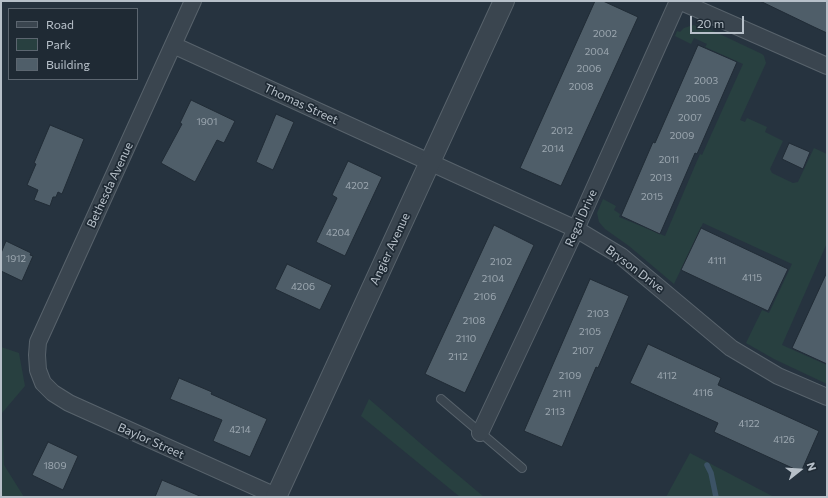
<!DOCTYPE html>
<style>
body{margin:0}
#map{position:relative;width:828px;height:498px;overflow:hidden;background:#26333f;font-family:Commissioner,sans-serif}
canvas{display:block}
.frame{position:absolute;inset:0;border:2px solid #b7c0c9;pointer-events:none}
.legend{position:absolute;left:8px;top:8px;width:130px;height:72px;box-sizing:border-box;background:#1f2a34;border:1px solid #5c6670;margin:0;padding:5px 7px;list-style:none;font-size:12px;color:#b7c0c9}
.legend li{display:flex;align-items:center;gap:8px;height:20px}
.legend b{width:20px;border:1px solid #5c6670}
.north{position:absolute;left:780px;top:450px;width:40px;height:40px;-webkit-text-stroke:3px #1f2a34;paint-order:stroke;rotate:73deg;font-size:11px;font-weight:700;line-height:16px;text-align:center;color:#b7c0c9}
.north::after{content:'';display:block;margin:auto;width:14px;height:18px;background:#b7c0c9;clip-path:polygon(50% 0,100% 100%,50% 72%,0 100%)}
.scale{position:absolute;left:690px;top:16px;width:54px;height:18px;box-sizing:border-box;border:2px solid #b7c0c9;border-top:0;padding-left:5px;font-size:12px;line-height:14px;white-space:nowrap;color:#b7c0c9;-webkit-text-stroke:3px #1f2a34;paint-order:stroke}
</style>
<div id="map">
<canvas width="828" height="498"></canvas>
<div class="frame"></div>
<ul class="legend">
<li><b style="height:5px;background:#3a454f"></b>Road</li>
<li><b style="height:11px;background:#284040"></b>Park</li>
<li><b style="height:11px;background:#4f5e69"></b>Building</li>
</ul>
<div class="north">N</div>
<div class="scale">20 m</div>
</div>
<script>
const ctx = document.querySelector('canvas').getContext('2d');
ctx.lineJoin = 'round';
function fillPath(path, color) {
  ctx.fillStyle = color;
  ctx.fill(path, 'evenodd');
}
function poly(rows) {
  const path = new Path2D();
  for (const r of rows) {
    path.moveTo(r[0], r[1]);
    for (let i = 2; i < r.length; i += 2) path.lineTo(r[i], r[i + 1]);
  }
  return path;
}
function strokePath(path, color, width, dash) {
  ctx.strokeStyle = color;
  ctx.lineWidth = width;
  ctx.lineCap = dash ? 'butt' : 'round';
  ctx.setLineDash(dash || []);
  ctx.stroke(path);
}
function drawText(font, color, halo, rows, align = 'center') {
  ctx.font = font + ' Commissioner,sans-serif';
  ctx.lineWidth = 3.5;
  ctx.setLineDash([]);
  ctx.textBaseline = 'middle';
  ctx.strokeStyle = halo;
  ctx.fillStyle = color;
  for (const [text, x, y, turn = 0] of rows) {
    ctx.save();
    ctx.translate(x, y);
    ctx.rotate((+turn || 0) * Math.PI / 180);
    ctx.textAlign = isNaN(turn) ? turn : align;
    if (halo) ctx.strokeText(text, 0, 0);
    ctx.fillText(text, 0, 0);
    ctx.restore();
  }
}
const green = poly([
 [693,25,707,28,762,54,764,56,766,63,740,120,745,122,747,118,767,127,765,132,783,141,770,169,772,173,793,183,798,182,814,148,827,154,827,243,782,345,827,365,827,384,774,359,746,343,762,310,769,313,792,264,703,223,674,284,629,246,605,229,599,222,597,213,603,199,616,206,614,210,620,214,619,217,665,236,700,154,702,155,743,64,705,47,707,44,694,38,691,44,675,36,677,31,680,32,684,28],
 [1,347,19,353,25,386,2,413,4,465,24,497,1,497],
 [369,399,427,449,484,497,460,497,361,416],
 [690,453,774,497,666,497]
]);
const stream = poly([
 [707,465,711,473,716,497]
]);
const building = poly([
 [595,1,603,1,638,17,561,186,520,168,595,1],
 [760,1,827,1,827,33,814,27,760,1],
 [698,45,737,62,697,154,695,153,660,234,621,216,653,142,655,143,698,45],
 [191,100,235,121,224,143,217,140,195,182,161,163,182,124,180,123,191,100],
 [276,114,294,122,273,170,256,162,276,114],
 [50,125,84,139,62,194,58,192,56,197,53,197,50,206,34,200,38,190,27,185,36,164,34,163,50,125],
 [789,143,810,152,803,169,782,159,789,143],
 [348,161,382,177,345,256,316,242,337,198,332,195,348,161],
 [494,225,534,245,465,393,425,374,494,225],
 [701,228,788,269,768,311,681,270,701,228],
 [6,241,31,253,30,255,33,256,22,281,1,271,1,253,6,241],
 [287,264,332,285,320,310,275,289,287,264],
 [827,272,827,364,792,348,827,272],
 [590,279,629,296,598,368,596,367,562,447,524,431,590,279],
 [648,344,721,378,718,385,819,431,801,472,714,432,718,423,630,383,648,344],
 [179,378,212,392,211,394,267,419,250,457,213,441,222,420,170,399,179,378],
 [48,442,78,456,63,490,32,475,48,442],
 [162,480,202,497,155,497,162,480]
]);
const service = poly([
 [441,399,522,468]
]);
const minor = poly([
 [193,1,38,342,37,355,38,370,43,383,53,393,69,403,278,497],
 [679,1,827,66],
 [173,45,576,229,621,256,731,348,778,376,827,397],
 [480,433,576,229,678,1]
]);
const tertiary = poly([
 [276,497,504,1]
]);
const numberNames = [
 ["2002",605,34],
 ["2004",597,52],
 ["2006",589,69],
 ["2003",706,81],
 ["2008",581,87],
 ["2005",698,99],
 ["2007",690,118],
 ["1901",207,122],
 ["2012",562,131],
 ["2009",682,136],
 ["2014",553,149],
 ["2011",669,160],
 ["2013",661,178],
 ["4202",357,186],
 ["2015",652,197],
 ["4204",338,233],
 ["1912",16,259],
 ["4111",717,261],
 ["2102",501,262],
 ["4115",752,278],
 ["2104",493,279],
 ["4206",303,287],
 ["2106",485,297],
 ["2103",598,314],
 ["2108",474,321],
 ["2105",590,332],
 ["2110",466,339],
 ["2107",583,351],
 ["2112",458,357],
 ["2109",570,376],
 ["4112",667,376],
 ["4116",703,393],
 ["2111",562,394],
 ["2113",555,412],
 ["4122",749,424],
 ["4214",240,430],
 ["4126",784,440],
 ["1809",55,466]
];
const streetNames = [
 ["Thomas Street",301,104,25],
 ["Bethesda Avenue",110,185,-65],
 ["Regal Drive",581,218,-66],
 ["Angier Avenue",390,249,-65],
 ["Bryson Drive",635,269,37],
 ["Baylor Street",151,441,24]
];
fillPath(green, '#284040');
strokePath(stream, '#3c5366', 5.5);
fillPath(building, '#4f5e69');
strokePath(building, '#212c36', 1);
strokePath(service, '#58636c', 10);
strokePath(minor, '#58636c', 18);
strokePath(tertiary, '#58636c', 22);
strokePath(service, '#3a454f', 8);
strokePath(minor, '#3a454f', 16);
strokePath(tertiary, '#3a454f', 20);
drawText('10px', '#9da8b1', null, numberNames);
drawText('12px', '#b7c0c9', '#1f2a34', streetNames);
</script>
